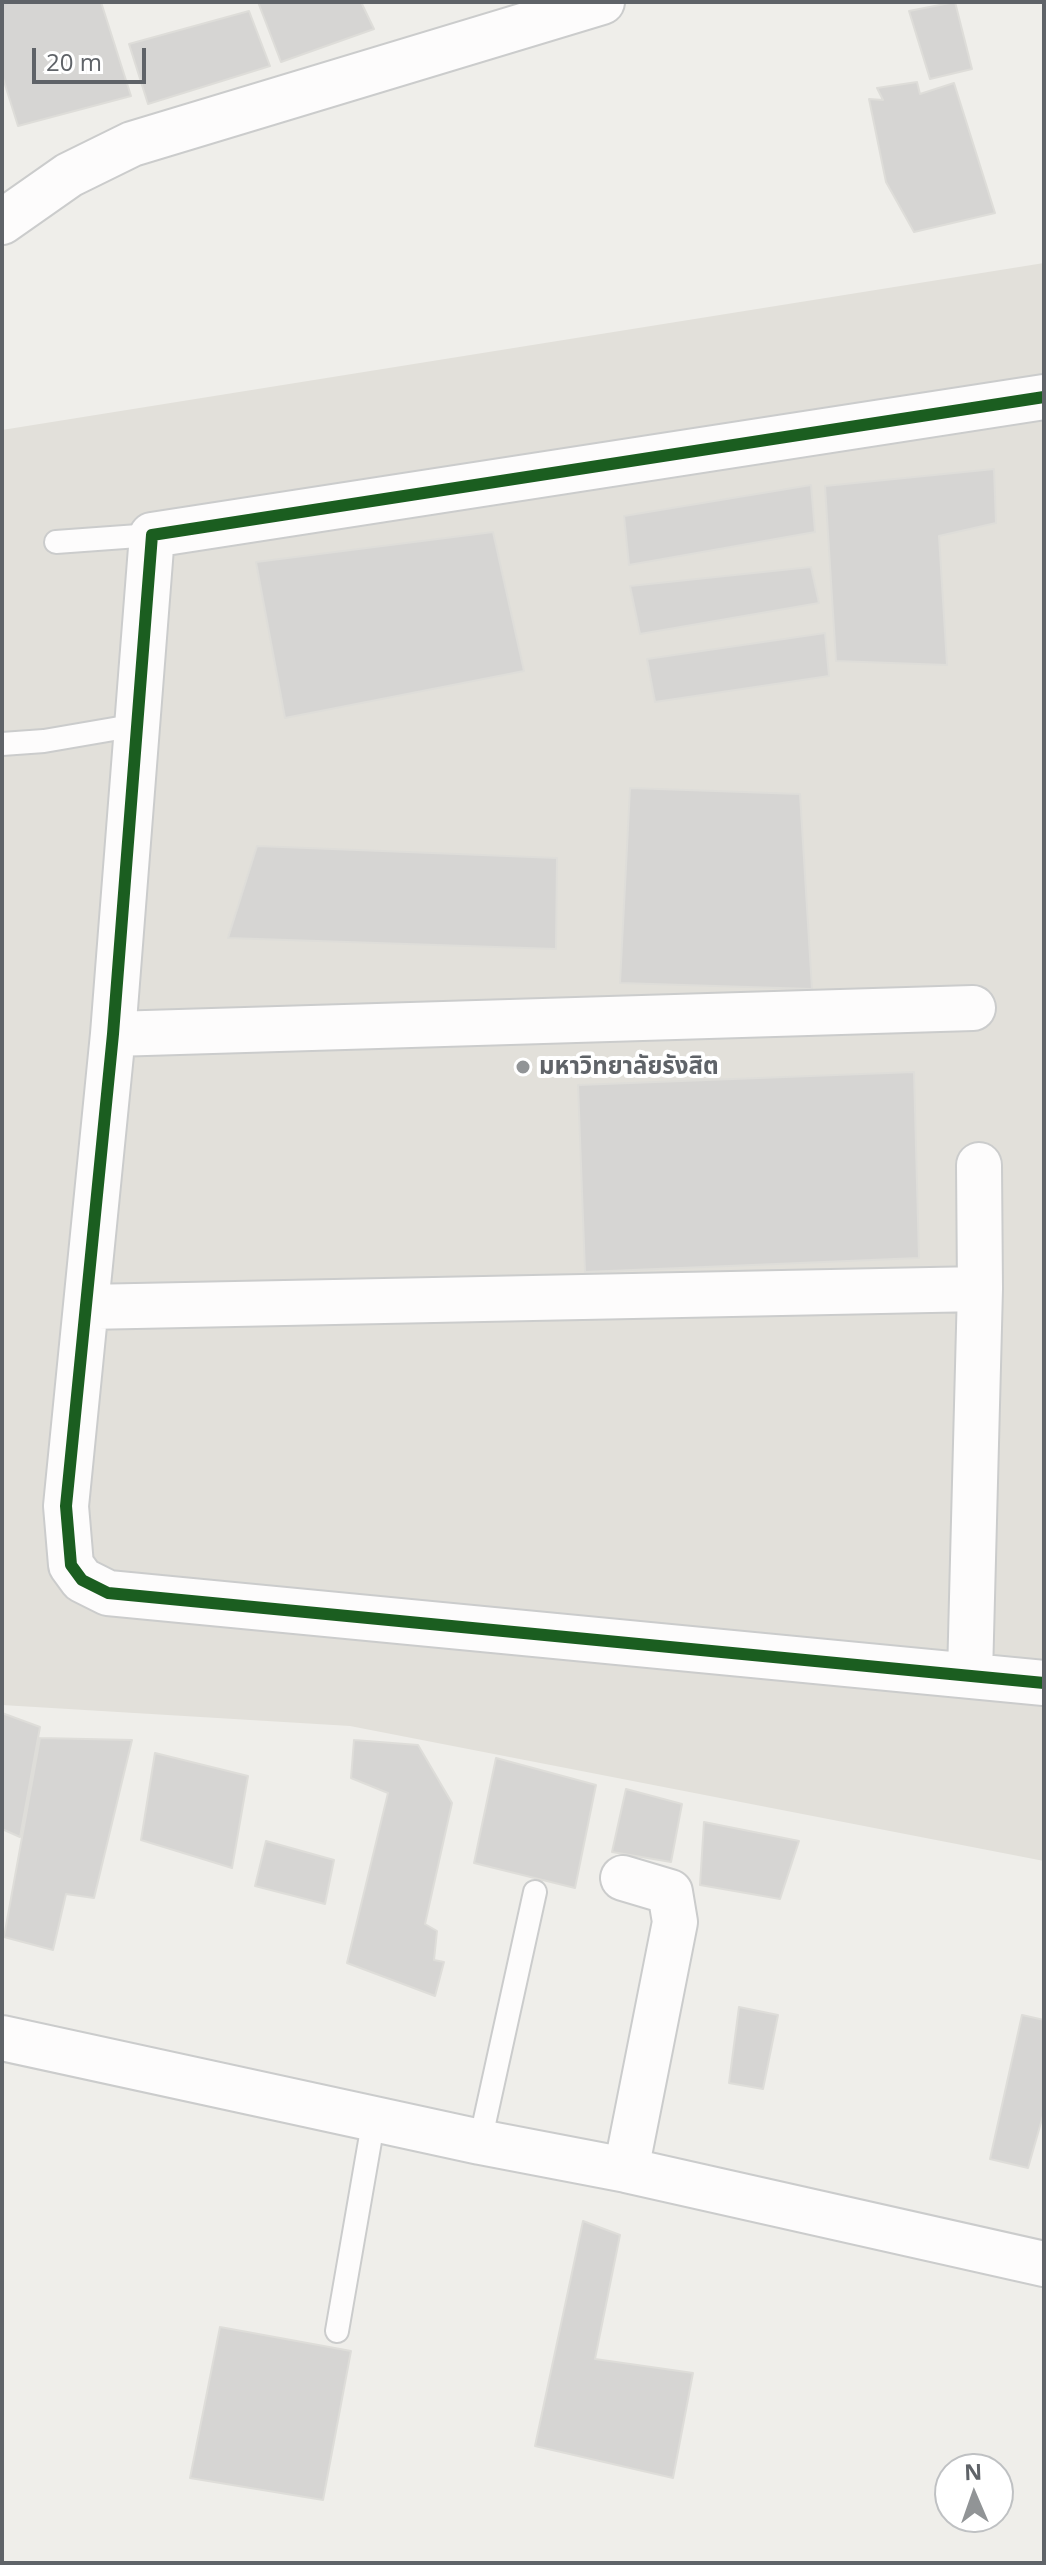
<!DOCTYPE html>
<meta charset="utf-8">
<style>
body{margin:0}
#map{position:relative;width:1046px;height:2565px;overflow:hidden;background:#efeeea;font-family:"Open Sans",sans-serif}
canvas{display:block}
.frame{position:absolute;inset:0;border:4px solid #5f6368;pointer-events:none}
.north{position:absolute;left:934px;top:2453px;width:80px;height:80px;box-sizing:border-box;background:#fff;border:2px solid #bfc1c3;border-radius:50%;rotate:358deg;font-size:22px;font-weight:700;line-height:32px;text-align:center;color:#5f6368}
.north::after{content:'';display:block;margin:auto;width:28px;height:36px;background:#919496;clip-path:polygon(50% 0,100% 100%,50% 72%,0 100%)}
.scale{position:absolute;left:32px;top:48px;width:114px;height:36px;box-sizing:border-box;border:4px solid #5f6368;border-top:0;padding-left:10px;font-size:24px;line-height:28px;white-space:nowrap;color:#5f6368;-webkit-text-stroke:6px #fff;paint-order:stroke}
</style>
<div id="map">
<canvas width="1046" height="2565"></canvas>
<div class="frame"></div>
<div class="north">N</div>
<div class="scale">20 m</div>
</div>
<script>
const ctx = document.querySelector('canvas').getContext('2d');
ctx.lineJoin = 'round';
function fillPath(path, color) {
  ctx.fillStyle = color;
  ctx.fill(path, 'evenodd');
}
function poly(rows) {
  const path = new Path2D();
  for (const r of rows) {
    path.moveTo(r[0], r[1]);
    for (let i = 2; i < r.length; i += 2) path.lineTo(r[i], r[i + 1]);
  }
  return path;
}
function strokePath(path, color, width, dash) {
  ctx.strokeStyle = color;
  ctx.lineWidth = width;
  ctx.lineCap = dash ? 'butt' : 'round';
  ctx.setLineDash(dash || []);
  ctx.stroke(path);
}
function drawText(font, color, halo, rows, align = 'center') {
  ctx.font = font + ' "Open Sans","Noto Sans Thai",sans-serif';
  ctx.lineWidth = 8;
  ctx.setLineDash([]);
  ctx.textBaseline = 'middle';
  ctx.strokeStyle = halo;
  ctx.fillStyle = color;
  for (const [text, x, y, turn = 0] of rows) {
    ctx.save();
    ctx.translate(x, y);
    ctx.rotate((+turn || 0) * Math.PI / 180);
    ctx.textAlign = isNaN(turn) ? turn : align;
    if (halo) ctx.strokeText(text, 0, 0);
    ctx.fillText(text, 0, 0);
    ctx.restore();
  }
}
const education = poly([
 [1044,263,1044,1861,350,1726,2,1705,2,430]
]);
const building = poly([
 [2,2,101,2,131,96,18,126,2,75,2,2],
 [258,2,361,2,374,29,281,62,258,2],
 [955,2,972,69,930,79,909,11,955,2],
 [249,11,270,66,148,104,129,44,249,11],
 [917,82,920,94,954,83,995,213,914,232,886,182,869,99,883,100,877,88,917,82],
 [994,469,996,523,939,536,947,665,836,661,825,486,994,469],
 [811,485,815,532,629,565,624,516,811,485],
 [493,532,524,671,285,718,256,562,493,532],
 [811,567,819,603,640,634,630,586,811,567],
 [825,633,829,676,655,702,647,659,825,633],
 [630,788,800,794,812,989,620,983,630,788],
 [257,846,557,858,556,949,228,938,257,846],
 [914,1072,919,1258,585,1272,578,1085,914,1072],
 [2,1713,40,1727,20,1837,2,1829,2,1713],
 [40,1738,132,1740,94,1898,66,1894,53,1950,4,1937,40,1738],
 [354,1740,418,1745,452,1803,425,1924,437,1931,434,1960,444,1962,435,1996,347,1963,388,1793,351,1778,354,1740],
 [155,1753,248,1776,232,1868,141,1840,155,1753],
 [496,1758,596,1785,575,1888,474,1863,496,1758],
 [626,1789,682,1804,671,1862,612,1852,626,1789],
 [704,1822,799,1841,780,1899,700,1885,704,1822],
 [266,1841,334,1860,325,1904,255,1886,266,1841],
 [739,2007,778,2015,763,2089,729,2083,739,2007],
 [1022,2015,1044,2020,1044,2112,1028,2168,990,2159,1022,2015],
 [583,2221,620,2235,595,2359,693,2373,673,2478,535,2446,583,2221],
 [220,2327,351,2351,323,2500,190,2478,220,2327]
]);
const service = poly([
 [56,542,152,535],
 [2,744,44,741,137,725],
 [480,2142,535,1892],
 [337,2331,374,2118]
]);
const minor = poly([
 [2,222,69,175,132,144,602,2],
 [1044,397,152,535,113,1034,66,1506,71,1565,82,1580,108,1593,1044,1683],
 [113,1034,973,1008],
 [86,1307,980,1289],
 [970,1675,980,1289,979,1165],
 [623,1878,670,1892,675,1922,626,2170],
 [2,2038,480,2142,626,2170,1044,2264]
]);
const cycleway = poly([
 [1044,397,152,535,113,1034,66,1506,71,1565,82,1580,108,1593,1044,1683]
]);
const markers = [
 [523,1067,8,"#919496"]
];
const poiNames = [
 ["มหาวิทยาลัยรังสิต",539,1067]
];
fillPath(education, '#e2e0da');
fillPath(building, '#d6d5d3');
strokePath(building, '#deddd9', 2);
strokePath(service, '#cbcccc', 26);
strokePath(minor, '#cbcccc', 48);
strokePath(service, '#fdfcfc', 22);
strokePath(minor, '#fdfcfc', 44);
strokePath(cycleway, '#1b5e20', 12);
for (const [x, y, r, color] of markers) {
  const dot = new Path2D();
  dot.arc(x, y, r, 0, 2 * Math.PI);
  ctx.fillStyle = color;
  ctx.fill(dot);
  strokePath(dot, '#fff', 3);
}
drawText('bold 24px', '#5f6368', '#fff', poiNames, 'left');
</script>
